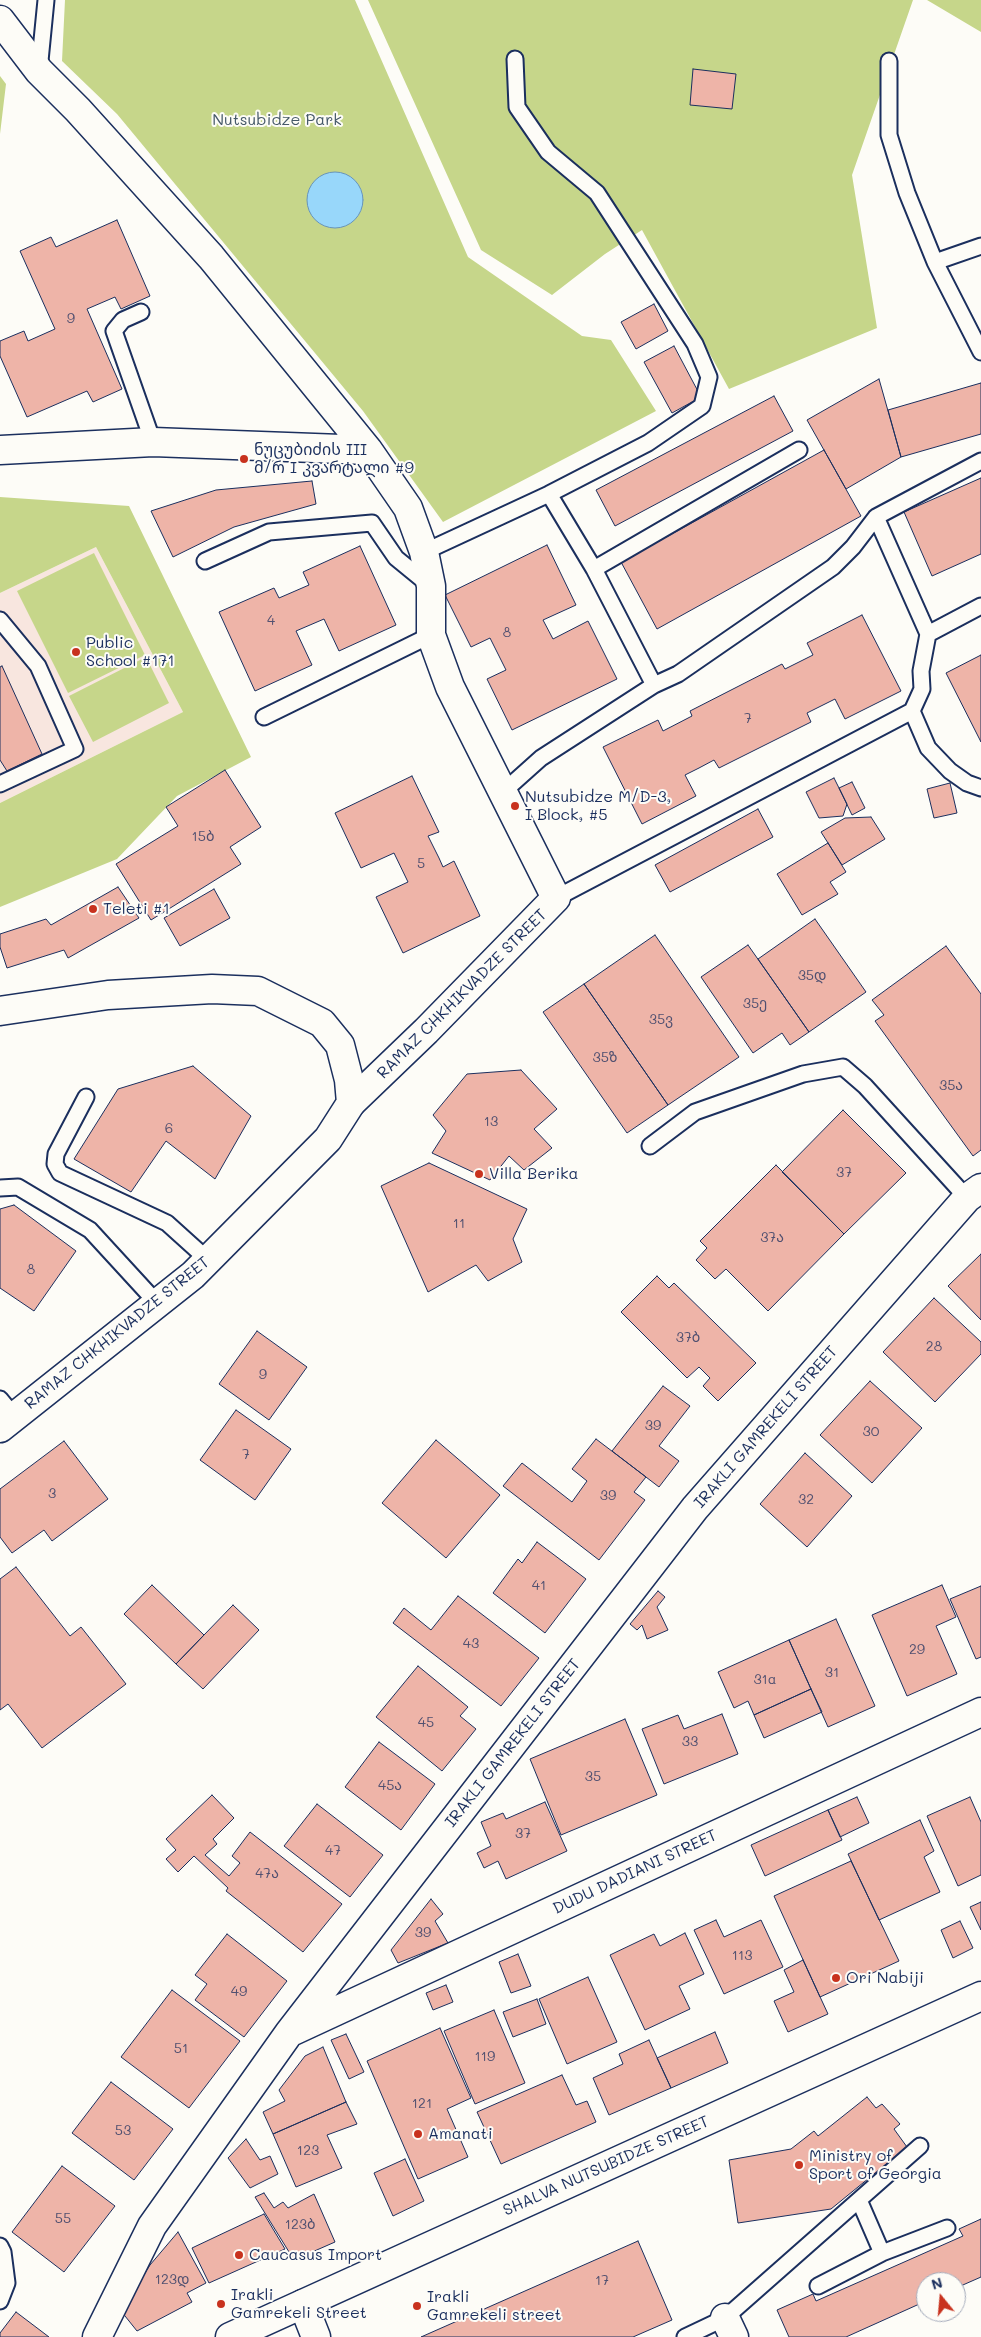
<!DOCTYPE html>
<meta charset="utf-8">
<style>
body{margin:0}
#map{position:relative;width:981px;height:2337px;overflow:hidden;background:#fdfcf7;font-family:Mali,sans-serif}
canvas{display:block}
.north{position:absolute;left:916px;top:2272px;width:50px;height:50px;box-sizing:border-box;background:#fdfcf7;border:1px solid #a3aaba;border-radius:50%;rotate:343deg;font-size:14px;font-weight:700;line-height:20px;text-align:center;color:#1b2f5e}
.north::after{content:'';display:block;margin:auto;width:18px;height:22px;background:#c8321e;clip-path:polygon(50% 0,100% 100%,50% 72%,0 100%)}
</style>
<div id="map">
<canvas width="981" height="2337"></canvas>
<div class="north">N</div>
</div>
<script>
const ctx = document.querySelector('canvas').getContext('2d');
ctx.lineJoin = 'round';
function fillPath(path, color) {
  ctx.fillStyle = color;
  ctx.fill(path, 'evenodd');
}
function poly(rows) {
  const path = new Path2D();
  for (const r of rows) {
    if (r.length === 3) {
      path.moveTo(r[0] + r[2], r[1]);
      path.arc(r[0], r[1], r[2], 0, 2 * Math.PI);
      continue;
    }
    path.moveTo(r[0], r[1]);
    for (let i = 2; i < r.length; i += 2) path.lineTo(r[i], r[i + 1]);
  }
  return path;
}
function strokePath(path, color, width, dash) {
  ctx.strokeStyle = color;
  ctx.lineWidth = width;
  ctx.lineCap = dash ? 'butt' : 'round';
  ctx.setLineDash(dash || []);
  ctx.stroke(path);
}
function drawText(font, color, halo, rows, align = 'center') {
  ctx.font = font + ' Mali,"Noto Sans Georgian",sans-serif';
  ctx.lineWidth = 4;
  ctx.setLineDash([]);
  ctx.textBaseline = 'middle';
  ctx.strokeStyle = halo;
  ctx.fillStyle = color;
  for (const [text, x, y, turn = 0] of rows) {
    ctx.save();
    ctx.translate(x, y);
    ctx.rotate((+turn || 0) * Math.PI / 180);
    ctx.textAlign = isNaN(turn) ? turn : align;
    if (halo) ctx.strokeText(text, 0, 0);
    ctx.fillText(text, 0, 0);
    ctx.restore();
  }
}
const built = poly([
 [96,547,183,712,0,803,0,593]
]);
const green = poly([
 [65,0,355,0,468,257,582,336,611,340,656,411,443,522,363,411,117,114,62,61],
 [368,0,913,0,852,175,877,328,729,389,642,230,605,254,552,295,481,250],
 [927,0,981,0,981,32],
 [0,76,6,84,0,134],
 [0,497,129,506,251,757,177,796,117,859,0,907,0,803,183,712,96,547,0,593],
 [94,553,145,655,68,693,17,591],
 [146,657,169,703,93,742,69,696]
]);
const water = poly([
 [335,200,28]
]);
const building = poly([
 [693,69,736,74,732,109,690,105,693,69],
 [117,220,150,296,121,309,115,297,87,309,122,389,93,402,87,391,27,417,0,356,0,341,24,331,28,341,55,329,20,251,51,237,56,247,117,220],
 [654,304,668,331,636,349,621,322,654,304],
 [674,346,701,397,672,413,644,362,674,346],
 [879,379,901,457,846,489,807,420,879,379],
 [981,383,981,434,901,457,888,410,981,383],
 [774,396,793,431,615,526,596,490,774,396],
 [824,450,861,516,657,629,621,562,824,450],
 [981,478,981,554,932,576,904,512,981,478],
 [312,481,316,504,234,527,173,557,151,511,216,490,312,481],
 [547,545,576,605,543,620,553,639,588,621,617,679,512,730,487,679,506,670,490,638,471,647,445,595,547,545],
 [360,546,396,625,339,651,324,619,296,631,312,665,255,691,219,612,274,588,279,598,309,585,303,572,360,546],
 [862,615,901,691,845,719,835,699,807,713,811,722,719,768,714,760,699,768,685,775,696,796,642,824,603,747,658,720,663,731,692,716,690,711,782,664,785,669,813,655,807,643,862,615],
 [981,655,981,742,946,673,981,655],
 [2,666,42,754,7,771,0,760,0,667,2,666],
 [225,770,261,827,230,847,241,864,151,920,116,864,178,826,166,807,225,770],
 [412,776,439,832,428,836,439,858,443,867,454,861,480,916,403,953,376,897,408,882,394,853,361,868,335,813,412,776],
 [834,778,847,804,843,816,819,818,806,792,834,778],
 [852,782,865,808,852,815,839,788,852,782],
 [950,783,957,813,934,818,927,789,950,783],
 [758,809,773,837,670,892,655,865,758,809],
 [871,817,885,839,842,865,821,832,845,818,871,817],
 [828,843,846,872,830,882,838,894,802,915,777,874,828,843],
 [118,887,139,918,68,958,64,950,7,968,0,947,0,934,46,919,51,925,118,887],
 [214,889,230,918,180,946,164,918,214,889],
 [815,919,866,992,809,1032,758,959,815,919],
 [655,935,739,1057,668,1105,584,984,655,935],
 [748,945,809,1032,790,1045,782,1033,753,1053,701,977,748,945],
 [946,946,981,994,981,1150,973,1156,875,1021,884,1015,872,1000,946,946],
 [584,984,668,1105,627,1133,543,1012,584,984],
 [193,1066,251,1116,215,1179,166,1141,131,1192,74,1159,118,1089,193,1066],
 [521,1070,557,1109,534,1129,552,1148,524,1170,509,1156,490,1180,432,1153,446,1131,433,1115,467,1074,521,1070],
 [843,1110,906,1173,844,1234,782,1172,843,1110],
 [429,1163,527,1209,513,1239,522,1262,488,1281,476,1265,428,1292,381,1186,429,1163],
 [776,1165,844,1234,768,1311,726,1269,715,1279,696,1260,707,1248,700,1241,776,1165],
 [14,1205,76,1251,34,1311,0,1288,0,1209,14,1205],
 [981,1254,981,1320,948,1286,981,1254],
 [657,1276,669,1288,674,1283,756,1363,718,1401,703,1386,710,1378,699,1367,687,1378,621,1312,657,1276],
 [934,1298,981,1342,981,1354,935,1402,883,1352,934,1298],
 [257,1331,307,1367,269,1420,219,1384,257,1331],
 [870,1381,922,1428,872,1483,820,1435,870,1381],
 [663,1386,690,1406,659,1446,679,1461,659,1487,612,1451,663,1386],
 [236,1410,291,1449,255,1500,200,1460,236,1410],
 [596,1439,646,1477,634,1492,645,1500,599,1560,503,1486,522,1463,572,1502,587,1481,572,1469,596,1439],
 [436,1440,500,1495,446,1558,382,1503,436,1440],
 [64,1441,108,1499,52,1541,44,1530,12,1553,0,1537,0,1489,64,1441],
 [805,1453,852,1496,807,1547,760,1504,805,1453],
 [537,1542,586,1579,545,1633,493,1593,518,1559,522,1563,537,1542],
 [16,1567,70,1636,81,1627,126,1684,42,1748,8,1704,0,1710,0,1579,16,1567],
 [152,1585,204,1635,176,1664,124,1614,152,1585],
 [942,1585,956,1617,936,1626,957,1674,907,1696,872,1615,942,1585],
 [981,1586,981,1657,976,1659,950,1599,981,1586],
 [658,1591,665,1597,657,1607,668,1630,647,1639,642,1625,637,1630,630,1624,658,1591],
 [458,1596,539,1658,501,1706,393,1623,404,1608,431,1630,458,1596],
 [233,1605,259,1630,203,1689,176,1664,233,1605],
 [836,1619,875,1706,828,1727,789,1640,836,1619],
 [789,1640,811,1689,754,1715,748,1701,734,1708,718,1672,789,1640],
 [418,1666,468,1707,460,1716,476,1729,442,1771,376,1717,418,1666],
 [811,1689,822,1712,764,1738,754,1715,811,1689],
 [722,1714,738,1754,664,1784,642,1729,678,1715,684,1729,722,1714],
 [625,1719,657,1795,561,1835,530,1759,625,1719],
 [379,1742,435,1784,401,1830,345,1787,379,1742],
 [212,1795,234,1818,213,1839,217,1844,205,1855,229,1876,240,1863,232,1856,250,1832,342,1904,303,1952,226,1891,228,1888,194,1856,178,1872,166,1859,176,1850,166,1839,212,1795],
 [857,1797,869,1823,840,1837,828,1810,857,1797],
 [970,1797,981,1822,981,1875,958,1886,927,1816,970,1797],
 [545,1802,567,1851,506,1879,498,1861,484,1868,477,1853,491,1846,481,1822,503,1813,506,1819,545,1802],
 [317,1804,383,1855,350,1897,284,1846,317,1804],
 [828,1810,842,1840,765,1876,751,1845,828,1810],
 [920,1820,934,1851,924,1857,940,1892,879,1920,848,1854,920,1820],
 [851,1861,899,1961,820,1997,774,1896,851,1861],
 [431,1899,443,1914,435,1921,448,1943,398,1963,391,1950,431,1899],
 [981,1902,981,1930,970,1907,981,1902],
 [716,1920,724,1937,761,1920,783,1967,724,1994,694,1930,716,1920],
 [960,1921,973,1948,953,1958,941,1930,960,1921],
 [685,1933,704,1974,679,1986,690,2009,645,2030,610,1955,654,1934,660,1946,685,1933],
 [227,1934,287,1981,244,2037,195,2000,207,1984,195,1975,227,1934],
 [518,1954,531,1986,511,1993,499,1962,518,1954],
 [803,1960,828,2014,788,2032,774,2001,794,1992,784,1970,803,1960],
 [588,1977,617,2042,567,2064,539,1999,588,1977],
 [446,1985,453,2002,433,2010,426,1993,446,1985],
 [172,1990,240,2041,189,2108,121,2057,172,1990],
 [537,1999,546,2024,513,2037,503,2012,537,1999],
 [494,2010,525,2083,475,2104,444,2031,494,2010],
 [440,2028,471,2098,447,2109,468,2157,418,2179,367,2061,440,2028],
 [715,2032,728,2063,671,2088,657,2058,715,2032],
 [346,2034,364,2072,349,2079,331,2040,346,2034],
 [649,2040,671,2088,609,2115,593,2078,623,2064,619,2054,649,2040],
 [323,2047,346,2102,273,2134,263,2112,285,2101,279,2090,305,2056,323,2047],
 [562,2075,576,2105,587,2101,596,2122,501,2164,477,2112,562,2075],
 [111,2082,173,2129,134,2180,72,2133,111,2082],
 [867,2097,876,2108,882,2104,900,2124,894,2129,907,2147,831,2209,738,2223,729,2160,791,2149,814,2131,818,2136,867,2097],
 [346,2102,357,2124,327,2135,342,2168,296,2187,273,2134,346,2102],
 [246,2139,260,2160,270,2156,278,2174,250,2188,228,2158,246,2139],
 [405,2159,424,2201,393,2216,374,2173,405,2159],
 [62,2166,115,2206,64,2272,12,2232,62,2166],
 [264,2193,274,2208,283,2202,288,2208,314,2194,335,2242,294,2260,255,2197,264,2193],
 [264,2214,285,2249,209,2283,192,2248,264,2214],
 [981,2219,981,2277,956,2288,956,2282,926,2282,926,2301,846,2337,789,2337,777,2310,813,2294,816,2301,963,2236,959,2229,981,2219],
 [178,2232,206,2283,187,2293,192,2302,137,2331,121,2311,150,2265,178,2232],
 [638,2241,672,2320,633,2337,421,2337,638,2241],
 [16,2312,49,2337,0,2337,0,2333,16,2312]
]);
const service = poly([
 [889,61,889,135,907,193,935,262],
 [39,71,46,0],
 [981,246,935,262,981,352],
 [141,312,123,320,114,331,153,442],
 [549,494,594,569],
 [876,517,981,461],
 [424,552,549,494,648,443,702,406,709,377,695,344,597,193,548,152,517,107,515,59],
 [205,561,269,532,372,523,396,558,429,585],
 [0,620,38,666,75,749,0,784],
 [654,685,594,569,799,450],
 [912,711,922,689,921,671,928,634],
 [264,717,431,635],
 [503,792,541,758,654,685,678,674,833,567,853,547,876,517,928,634,981,606],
 [556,898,912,711,928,748,950,771,967,783,981,788],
 [86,1097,56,1154,55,1164,60,1173,167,1223,208,1260],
 [650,1146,695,1112,803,1074,843,1067,865,1086,967,1198],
 [0,1188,18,1187,90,1230,157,1303],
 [0,1399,14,1416],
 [0,2246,3,2252,7,2283,0,2301],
 [882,2253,947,2228],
 [818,2286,882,2253,859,2200],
 [685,2337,725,2318,920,2146]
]);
const minor = poly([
 [0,20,39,71,78,110,211,257,368,450],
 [0,450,153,442,368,450,408,508,424,552,431,586,431,635,450,687,556,898,426,1031,351,1103],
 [293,2031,981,1712],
 [303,2304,316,2337],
 [725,2318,734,2337],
 [97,2337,152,2226,289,2033,695,1508,967,1198,981,1188]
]);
const tertiary = poly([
 [0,1011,108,995,212,989,258,991,322,1023,340,1045,349,1080,351,1103,328,1139,193,1275,0,1428]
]);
const secondary = poly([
 [230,2337,981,1996]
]);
const markers = [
 [244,459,5,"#c8321e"],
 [76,652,5,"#c8321e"],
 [515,806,5,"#c8321e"],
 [93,909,5,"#c8321e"],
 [479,1174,5,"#c8321e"],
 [836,1978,5,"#c8321e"],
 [418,2134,5,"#c8321e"],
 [799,2165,5,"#c8321e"],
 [239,2255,5,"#c8321e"],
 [221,2304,5,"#c8321e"],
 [417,2306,5,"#c8321e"]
];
const numberNames = [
 ["9",71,319],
 ["4",271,621],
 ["8",507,633],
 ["7",748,719],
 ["15ბ",203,837],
 ["5",421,864],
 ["35დ",812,976],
 ["35ე",755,1004],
 ["35ვ",661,1020],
 ["35ზ",605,1058],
 ["35ა",951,1086],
 ["13",491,1122],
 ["6",169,1129],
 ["37",844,1173],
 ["11",459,1224],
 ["37ა",772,1238],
 ["8",31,1270],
 ["37ბ",688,1338],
 ["28",934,1347],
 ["9",263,1375],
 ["39",653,1426],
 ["30",871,1432],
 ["7",246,1455],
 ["3",52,1494],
 ["39",608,1496],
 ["32",806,1500],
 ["41",539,1586],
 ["43",471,1644],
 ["29",917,1650],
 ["31",832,1673],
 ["31a",765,1680],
 ["45",426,1723],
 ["33",690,1742],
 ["35",593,1777],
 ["45ა",390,1786],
 ["37",523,1834],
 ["47",333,1851],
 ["47ა",267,1874],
 ["39",423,1933],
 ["113",742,1956],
 ["49",239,1992],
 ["51",181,2049],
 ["119",485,2057],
 ["121",422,2104],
 ["53",123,2131],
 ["123",308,2151],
 ["55",63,2219],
 ["123ბ",300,2225],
 ["123დ",172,2280],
 ["17",602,2281]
];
const parkNames = [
 ["Nutsubidze Park",277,120]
];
const poiNames = [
 ["ნუცუბიძის III",254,450],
 ["მ/რ I კვარტალი #9",254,468],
 ["Public",86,643],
 ["School #171",86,661],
 ["Nutsubidze M/D-3,",525,797],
 ["I Block, #5",525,815],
 ["Teleti #1",103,909],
 ["Villa Berika",489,1174],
 ["Ori Nabiji",846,1978],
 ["Amanati",428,2134],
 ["Ministry of",809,2156],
 ["Sport of Georgia",809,2174],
 ["Caucasus Import",249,2255],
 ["Irakli",231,2295],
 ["Gamrekeli Street",231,2313],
 ["Irakli",427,2297],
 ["Gamrekeli street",427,2315]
];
const streetNames = [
 ["RAMAZ CHKHIKVADZE STREET",462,994,-45],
 ["RAMAZ CHKHIKVADZE STREET",117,1333,-39],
 ["IRAKLI GAMREKELI STREET",766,1427,-49],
 ["IRAKLI GAMREKELI STREET",513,1743,-52],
 ["DUDU DADIANI STREET",635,1872,-25],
 ["SHALVA NUTSUBIDZE STREET",606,2166,-24]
];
fillPath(built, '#f8e6df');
fillPath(green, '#c6d68a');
fillPath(water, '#98d7fa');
strokePath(water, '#6694bc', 1);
fillPath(building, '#eeb4a8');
strokePath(building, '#1b2f5e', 1);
strokePath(service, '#1b2f5e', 19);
strokePath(minor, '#1b2f5e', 31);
strokePath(tertiary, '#1b2f5e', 31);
strokePath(secondary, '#1b2f5e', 31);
strokePath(service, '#fdfcf7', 15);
strokePath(minor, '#fdfcf7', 28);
strokePath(tertiary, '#fdfcf7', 28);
strokePath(secondary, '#fdfcf7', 28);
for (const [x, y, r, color] of markers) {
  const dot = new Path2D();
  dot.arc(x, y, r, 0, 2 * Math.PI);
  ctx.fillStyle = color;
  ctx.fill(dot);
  strokePath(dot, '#fdfcf7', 2);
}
drawText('14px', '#505070', null, numberNames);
drawText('16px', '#465969', '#fdfcf7', parkNames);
drawText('16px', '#1b2f5e', '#fdfcf7', poiNames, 'left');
drawText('16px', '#1b2f5e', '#fdfcf7', streetNames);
</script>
